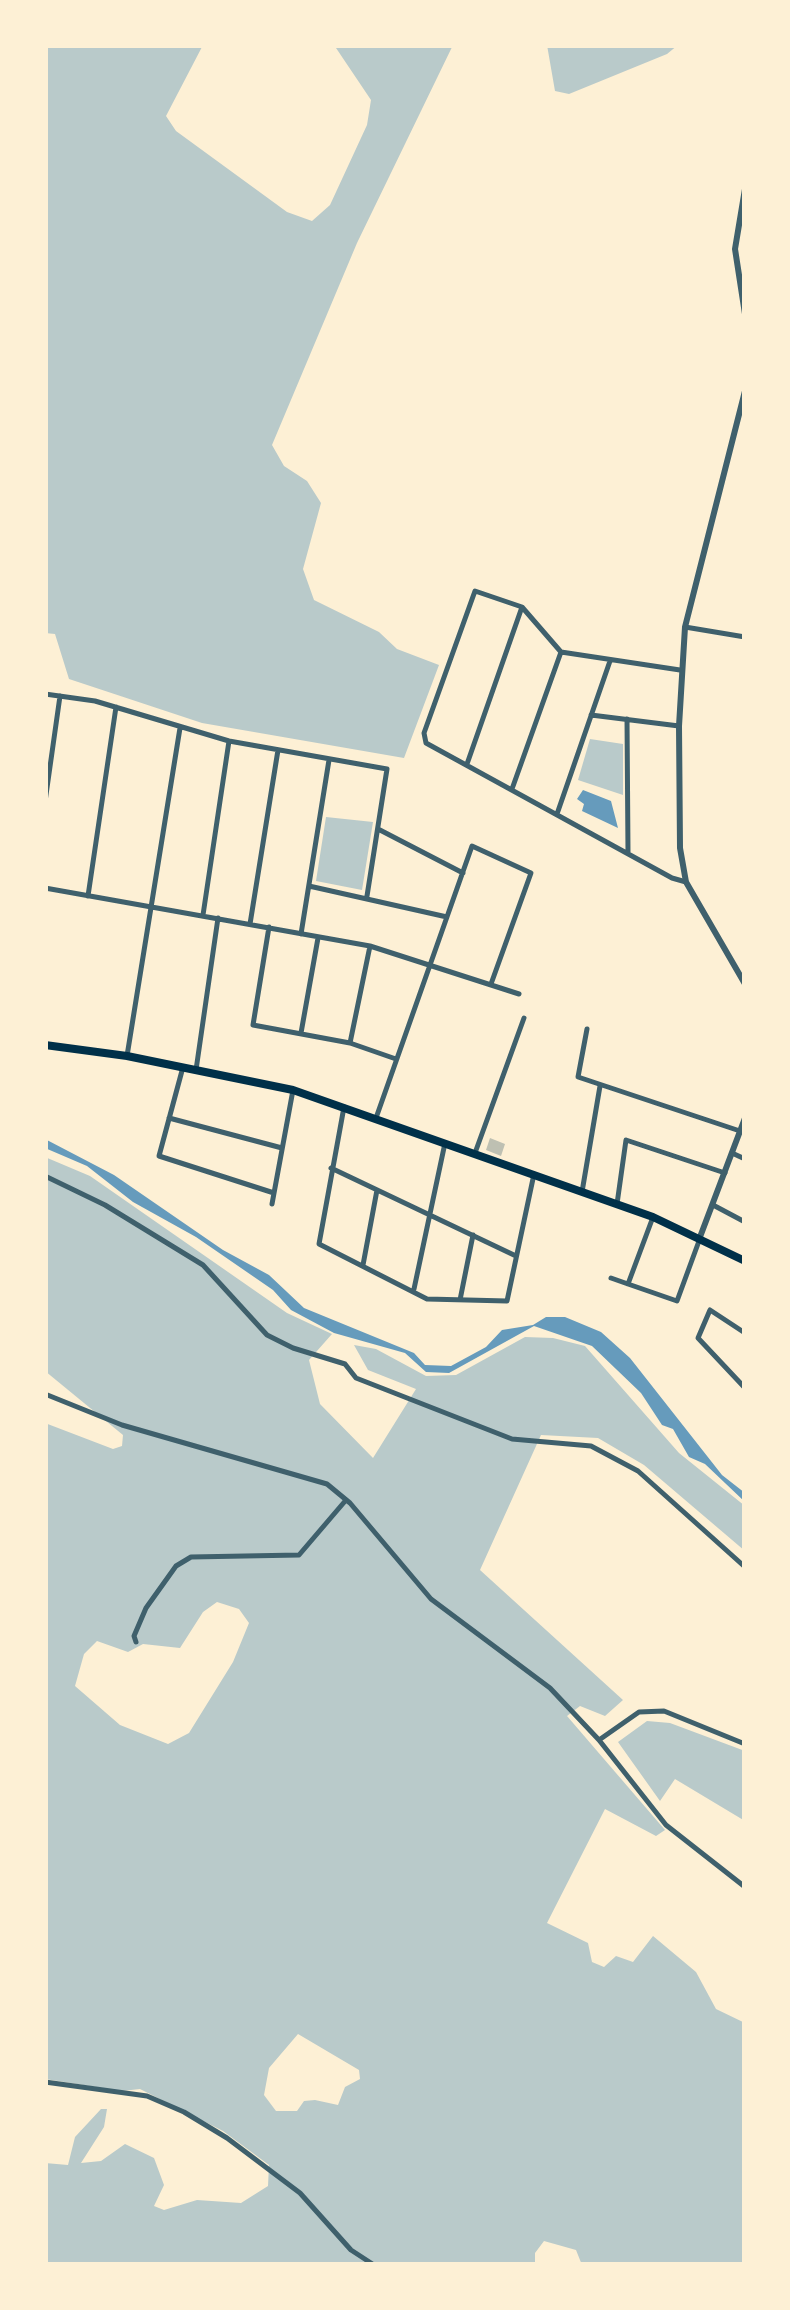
<!DOCTYPE html>
<style>
body{margin:0}
#map{position:relative;width:790px;height:2310px;overflow:hidden;background:#fdf0d5;font-family:"Exo 2",sans-serif}
canvas{display:block}
.frame{position:absolute;inset:0;border:48px solid #fdf0d5;pointer-events:none}
</style>
<div id="map">
<canvas width="790" height="2310"></canvas>
<div class="frame"></div>
</div>
<script>
const ctx = document.querySelector('canvas').getContext('2d');
ctx.lineJoin = 'round';
function fillPath(path, color) {
  ctx.fillStyle = color;
  ctx.fill(path, 'evenodd');
}
function poly(rows) {
  const path = new Path2D();
  for (const r of rows) {
    path.moveTo(r[0], r[1]);
    for (let i = 2; i < r.length; i += 2) path.lineTo(r[i], r[i + 1]);
  }
  return path;
}
function strokePath(path, color, width, dash) {
  ctx.strokeStyle = color;
  ctx.lineWidth = width;
  ctx.lineCap = dash ? 'butt' : 'round';
  ctx.setLineDash(dash || []);
  ctx.stroke(path);
}
const green = poly([
 [45,45,203,45,166,116,176,131,287,212,312,221,330,205,367,125,371,100,334,45,453,45,357,243,272,445,284,466,307,481,321,503,303,569,314,600,379,632,397,649,439,665,404,758,202,723,69,679,55,634,45,633],
 [547,45,678,45,667,54,569,94,555,91],
 [590,739,623,744,623,795,578,780],
 [326,817,373,822,362,890,316,881],
 [45,1157,90,1176,287,1313,332,1334,309,1360,320,1404,373,1458,416,1389,368,1370,354,1345,376,1349,426,1376,456,1375,525,1337,553,1338,585,1346,679,1453,745,1506,745,1551,644,1465,598,1438,541,1435,480,1570,623,1700,605,1716,580,1706,567,1716,665,1830,656,1836,605,1809,547,1923,588,1943,592,1962,604,1967,616,1956,633,1962,653,1936,696,1972,716,2009,745,2023,745,2265,582,2265,576,2250,544,2241,535,2253,535,2265,45,2265,45,2163,68,2165,75,2137,101,2109,107,2109,104,2127,81,2163,101,2161,125,2144,154,2158,164,2185,154,2206,164,2210,197,2200,241,2203,268,2186,269,2165,223,2131,140,2089,122,2091,45,2079,45,1423,113,1449,122,1446,123,1435,45,1371],
 [217,1602,239,1609,249,1623,233,1662,189,1733,168,1744,120,1725,75,1686,84,1654,97,1641,128,1652,143,1644,180,1648,203,1612],
 [298,2034,359,2070,360,2079,345,2087,338,2105,315,2100,304,2101,297,2111,276,2111,264,2095,269,2068],
 [647,1721,670,1723,745,1751,745,1821,675,1779,660,1801,618,1742]
]);
const water = poly([
 [583,790,611,801,618,828,582,811,584,804,577,799],
 [45,1139,114,1175,223,1250,269,1275,304,1308,414,1353,425,1365,451,1366,486,1347,502,1330,533,1325,546,1317,565,1317,601,1332,630,1358,722,1475,745,1493,745,1502,705,1464,689,1457,673,1429,662,1425,641,1393,592,1346,534,1326,449,1373,426,1372,405,1353,334,1333,291,1310,273,1290,196,1237,133,1202,87,1166,45,1148]
]);
const building = poly([
 [490,1138,505,1144,501,1156,486,1150]
]);
const minor = poly([
 [685,627,745,637],
 [680,670,561,652,522,607,475,591,424,733,426,743,672,878,686,882],
 [45,694,95,701,229,741,387,769,367,896],
 [591,715,679,726],
 [627,719,628,852],
 [467,764,522,607],
 [512,789,561,652],
 [45,802,60,696],
 [557,814,610,661],
 [378,829,463,873],
 [309,886,447,917],
 [45,888,370,946,519,994],
 [88,896,116,707],
 [203,915,229,741],
 [250,924,278,750],
 [269,927,253,1025,350,1043,396,1059],
 [301,934,329,760],
 [587,1029,578,1077,740,1131],
 [301,1033,318,938],
 [350,1043,370,946],
 [127,1056,180,728],
 [183,1067,159,1156,274,1193],
 [196,1070,218,918],
 [344,1107,319,1244,427,1299,507,1301,534,1174],
 [169,1118,282,1148],
 [376,1118,472,846,531,873,491,984],
 [475,1153,524,1018],
 [732,1153,745,1159],
 [331,1168,516,1256],
 [45,1176,105,1205,203,1265,267,1335,293,1348,345,1364,356,1378,512,1439,591,1446,638,1471,745,1567],
 [582,1192,600,1086],
 [272,1204,293,1090],
 [617,1204,626,1140,725,1173],
 [713,1205,745,1222],
 [653,1217,628,1284,677,1301,699,1241],
 [363,1265,377,1190],
 [611,1278,628,1284],
 [414,1289,445,1143],
 [460,1300,473,1235],
 [745,1333,710,1310,698,1338,745,1388],
 [45,1394,122,1425,327,1484,350,1503,431,1599,550,1688,599,1740,666,1825,745,1887],
 [136,1642,134,1636,146,1608,176,1566,191,1557,299,1555,346,1500],
 [599,1740,639,1712,664,1711,745,1744],
 [45,2082,147,2096,184,2112,227,2138,300,2193,351,2250,374,2265]
]);
const tertiary = poly([
 [745,189,735,249,745,314],
 [745,391,685,627,679,726,680,848,686,882,745,984],
 [700,1237,745,1118]
]);
const trunk = poly([
 [45,1045,127,1056,293,1090,653,1217,745,1261]
]);
fillPath(green, '#b9caca');
fillPath(water, '#669bbc');
fillPath(building, '#bec0b2');
strokePath(minor, '#3f606c', 5);
strokePath(tertiary, '#3f606c', 6);
strokePath(trunk, '#003049', 8);
</script>
